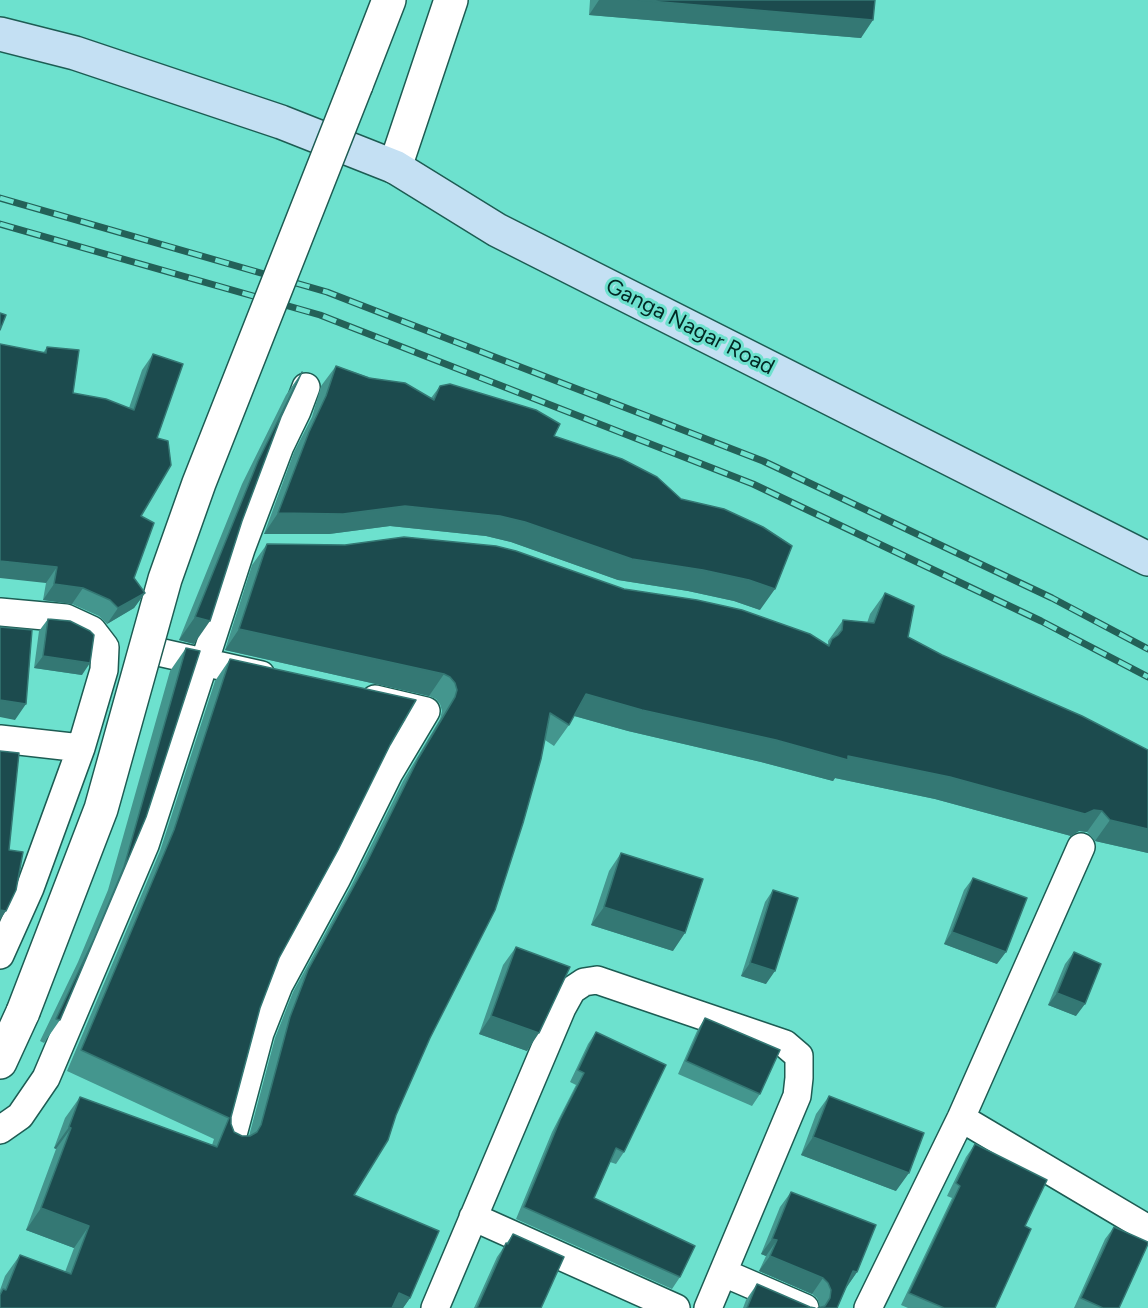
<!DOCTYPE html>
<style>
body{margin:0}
canvas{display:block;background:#6de1ce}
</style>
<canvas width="1148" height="1308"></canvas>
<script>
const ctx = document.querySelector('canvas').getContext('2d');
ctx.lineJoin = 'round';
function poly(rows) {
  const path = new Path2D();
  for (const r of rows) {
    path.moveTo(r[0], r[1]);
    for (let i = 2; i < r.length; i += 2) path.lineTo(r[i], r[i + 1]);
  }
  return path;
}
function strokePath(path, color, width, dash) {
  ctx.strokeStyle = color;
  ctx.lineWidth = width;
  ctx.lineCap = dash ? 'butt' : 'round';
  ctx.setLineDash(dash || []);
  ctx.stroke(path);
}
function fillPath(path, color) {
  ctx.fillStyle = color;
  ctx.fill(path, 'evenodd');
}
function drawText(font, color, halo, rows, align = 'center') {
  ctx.font = font + ' Figtree,sans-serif';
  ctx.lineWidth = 6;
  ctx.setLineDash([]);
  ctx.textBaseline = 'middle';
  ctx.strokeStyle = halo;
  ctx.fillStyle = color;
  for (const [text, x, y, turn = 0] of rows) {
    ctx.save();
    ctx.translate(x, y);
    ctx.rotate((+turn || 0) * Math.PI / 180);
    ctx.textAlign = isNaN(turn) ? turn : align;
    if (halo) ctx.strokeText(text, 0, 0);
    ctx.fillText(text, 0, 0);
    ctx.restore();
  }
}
const minor = poly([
 [0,612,66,618,92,630,105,647,104,670,81,748,30,888,0,955],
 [145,649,261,675],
 [0,739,81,748],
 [961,1118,1148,1229],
 [0,1130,20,1116,46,1078,145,845,241,549,280,446,297,411,306,387],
 [231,1142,260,1033,279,985,337,878,389,773,426,711,375,699],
 [473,1217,676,1308],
 [724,1273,805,1308],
 [435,1308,562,1008,572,990,584,982,597,980,785,1044,799,1056,799,1078,797,1096,708,1308],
 [868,1308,961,1118,1081,847]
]);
const tertiary = poly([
 [356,85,389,0],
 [395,167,451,0],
 [0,1062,23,1012]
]);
const secondary = poly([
 [0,34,75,53,281,122,395,167,497,230,1148,559]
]);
const rail = poly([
 [0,198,327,292,763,461,1052,598,1148,649],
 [0,224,320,315,753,484,1041,621,1148,677]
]);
const tertiaryBridge = poly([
 [23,1012,101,809,165,579,199,483,356,85]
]);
const wall = poly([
 [590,0,875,0,861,38,589,15],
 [47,347,73,393,129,408,142,370,153,354,157,438,141,516,134,578,145,593,134,608,107,624,99,616,72,604,43,600,46,583,43,353],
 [336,366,431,398,440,386,554,436,760,610,734,601,688,591,618,580,511,542,486,536,390,526,329,534,264,534,294,452,312,417,321,386],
 [302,372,281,417,194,644,179,640,242,484,286,395],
 [267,544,624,589,828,645,828,641,843,620,867,623,870,614,885,593,908,637,942,655,1148,750,1148,853,1095,841,1087,832,1079,831,1071,836,935,799,835,778,833,781,761,762,628,731,574,716,569,725,554,746,545,740,430,1038,354,1195,410,1298,403,1308,0,1308,0,1290,5,1276,20,1255,65,1272,74,1248,26,1230,56,1149,54,1148,65,1118,80,1097,212,1145,214,1139,67,1071,160,851,215,681,230,659,390,745,279,958,260,1008,231,1117,231,1124,234,1132,242,1136,249,1136,275,1038,293,992,351,886,403,781,440,719,442,711,440,704,436,699,429,696,225,650,252,565],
 [48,619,82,675,34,668,39,631],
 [186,648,146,817,60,1020,44,1043,40,1041,78,962,108,890,170,671],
 [621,853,673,951,591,925,609,871],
 [973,878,997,964,944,944,964,890],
 [773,890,766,984,741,976,765,902],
 [516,947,527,1051,479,1034,503,965],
 [1074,952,1076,1016,1048,1005,1065,964],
 [705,1018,760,1094,752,1106,678,1074,697,1031],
 [596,1032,624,1152,616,1164,610,1162,594,1198,680,1277,672,1289,516,1219,552,1132,576,1085,570,1082,588,1044],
 [829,1096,896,1191,801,1155,816,1114],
 [975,1144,1025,1226,995,1308,908,1308,901,1305,952,1198,947,1196,966,1157],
 [791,1192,857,1272,846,1288,837,1308,820,1307,817,1298,812,1294,759,1271,766,1256,761,1254,780,1207],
 [1114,1227,1119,1308,1074,1308,1105,1239],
 [513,1234,541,1308,474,1308,497,1257],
 [757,1284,810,1307,815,1308,743,1308,746,1300]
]);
const shadedWall = poly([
 [599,0,638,0,873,20,861,38,589,15],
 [405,506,500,516,525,522,703,570,749,580,775,589,760,610,734,601,688,591,618,580,511,542,486,536,390,526,329,534,264,534,278,513],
 [0,561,57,567,46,583,0,578],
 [54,584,83,588,72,604,43,600],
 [145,593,134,608,107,624,118,608],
 [195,617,210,621,194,644,179,640],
 [239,629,444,674,429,696,225,650],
 [43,656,90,663,82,675,34,668],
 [586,694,848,756,950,777,1094,810,1102,811,1087,832,1079,831,1071,836,935,799,835,778,833,781,761,762,628,731,571,715],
 [0,700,26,704,15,720,0,717],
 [1110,820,1148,829,1148,853,1095,841],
 [604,907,685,933,673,951,591,925],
 [0,910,6,911,0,920],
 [952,932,1006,952,997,964,944,944],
 [750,963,775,971,766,984,741,976],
 [1057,993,1085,1004,1076,1016,1048,1005],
 [491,1016,539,1033,527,1051,479,1034],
 [69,1127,71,1128,56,1149,54,1148],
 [813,1137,909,1173,896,1191,801,1155],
 [41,1208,89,1226,74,1248,26,1230],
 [772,1239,777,1240,766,1256,761,1254],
 [770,1256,823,1278,812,1294,759,1271],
 [853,1271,857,1272,846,1288],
 [399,1293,410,1298,403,1308,388,1308]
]);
const building = poly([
 [638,0,875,0,873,20,638,0],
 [0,313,6,315,0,330,0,313],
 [0,344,46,353,47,347,79,350,73,393,106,399,134,410,153,354,183,364,157,438,168,441,171,465,141,516,154,523,134,578,145,593,118,608,110,600,83,588,54,584,57,567,0,561,0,344],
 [336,366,369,378,405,383,434,400,440,386,450,384,536,410,560,424,554,436,622,459,657,477,681,499,724,509,763,527,792,546,775,589,749,580,703,570,632,559,525,522,500,516,405,506,343,514,278,513,309,432,326,396,336,366],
 [302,372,281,417,242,521,210,621,195,617,258,461,302,372],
 [404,537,496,546,516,551,624,589,697,600,742,610,810,634,829,646,832,639,838,635,842,630,843,620,874,623,885,593,914,606,908,637,942,655,1082,716,1148,750,1148,829,1110,820,1102,811,1094,810,1085,814,950,777,848,756,848,760,776,740,642,710,586,694,569,725,550,713,541,759,523,823,495,910,430,1038,396,1115,388,1140,354,1195,439,1231,410,1298,399,1293,392,1308,0,1308,0,1295,3,1289,6,1290,20,1255,71,1274,89,1226,41,1208,71,1128,69,1127,80,1097,217,1147,229,1118,81,1050,174,830,230,659,416,700,390,745,338,850,279,958,260,1008,231,1117,231,1124,234,1132,242,1136,250,1136,257,1132,261,1125,290,1017,308,970,366,864,418,759,455,697,457,690,455,683,450,677,444,674,239,629,267,544,345,545,404,537],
 [48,619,70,621,90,631,94,635,90,663,43,656,48,619],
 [0,627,32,630,26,704,0,700,0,627],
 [186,648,200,651,146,817,60,1020,56,1019,94,939,124,867,186,648],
 [0,751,19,753,9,850,23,852,16,890,6,911,0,910,0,751],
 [621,853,703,879,685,933,604,907,621,853],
 [973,878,1027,898,1006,952,952,932,973,878],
 [773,890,798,898,775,971,750,963,773,890],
 [516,947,570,967,539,1033,491,1016,516,947],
 [1074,952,1101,964,1085,1004,1057,993,1074,952],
 [705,1018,780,1050,760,1094,686,1061,705,1018],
 [596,1032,666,1065,624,1152,616,1148,594,1198,695,1246,680,1277,524,1207,560,1120,584,1073,578,1070,596,1032],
 [829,1096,924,1133,909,1173,813,1137,829,1096],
 [975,1144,1047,1180,1025,1226,1031,1229,995,1308,944,1308,909,1293,960,1186,956,1183,975,1144],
 [791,1192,876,1225,857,1272,853,1271,837,1308,818,1308,825,1306,830,1298,831,1290,828,1283,823,1278,770,1256,777,1240,772,1239,791,1192],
 [1114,1227,1148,1242,1148,1244,1119,1308,1103,1308,1081,1298,1114,1227],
 [513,1234,564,1257,541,1308,477,1308,506,1243,508,1244,513,1234],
 [757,1284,810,1307,815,1308,747,1308,757,1284]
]);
const streetNames = [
 ["Ganga Nagar Road",690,327,27]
];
strokePath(minor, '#1d5c53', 30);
strokePath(tertiary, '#1d5c53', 36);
strokePath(secondary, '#1d5c53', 36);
strokePath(minor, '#fff', 27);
strokePath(tertiary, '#fff', 33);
strokePath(secondary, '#c4e0f3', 33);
strokePath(rail, '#236158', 7);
strokePath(rail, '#6de1ce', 4.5, [14]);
strokePath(tertiaryBridge, '#1d5c53', 36, []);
strokePath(tertiaryBridge, '#fff', 33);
fillPath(wall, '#44968e');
fillPath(shadedWall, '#347874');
fillPath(building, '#1c4b4e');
strokePath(building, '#347874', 1.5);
drawText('22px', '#022924', '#6de1ce', streetNames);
</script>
